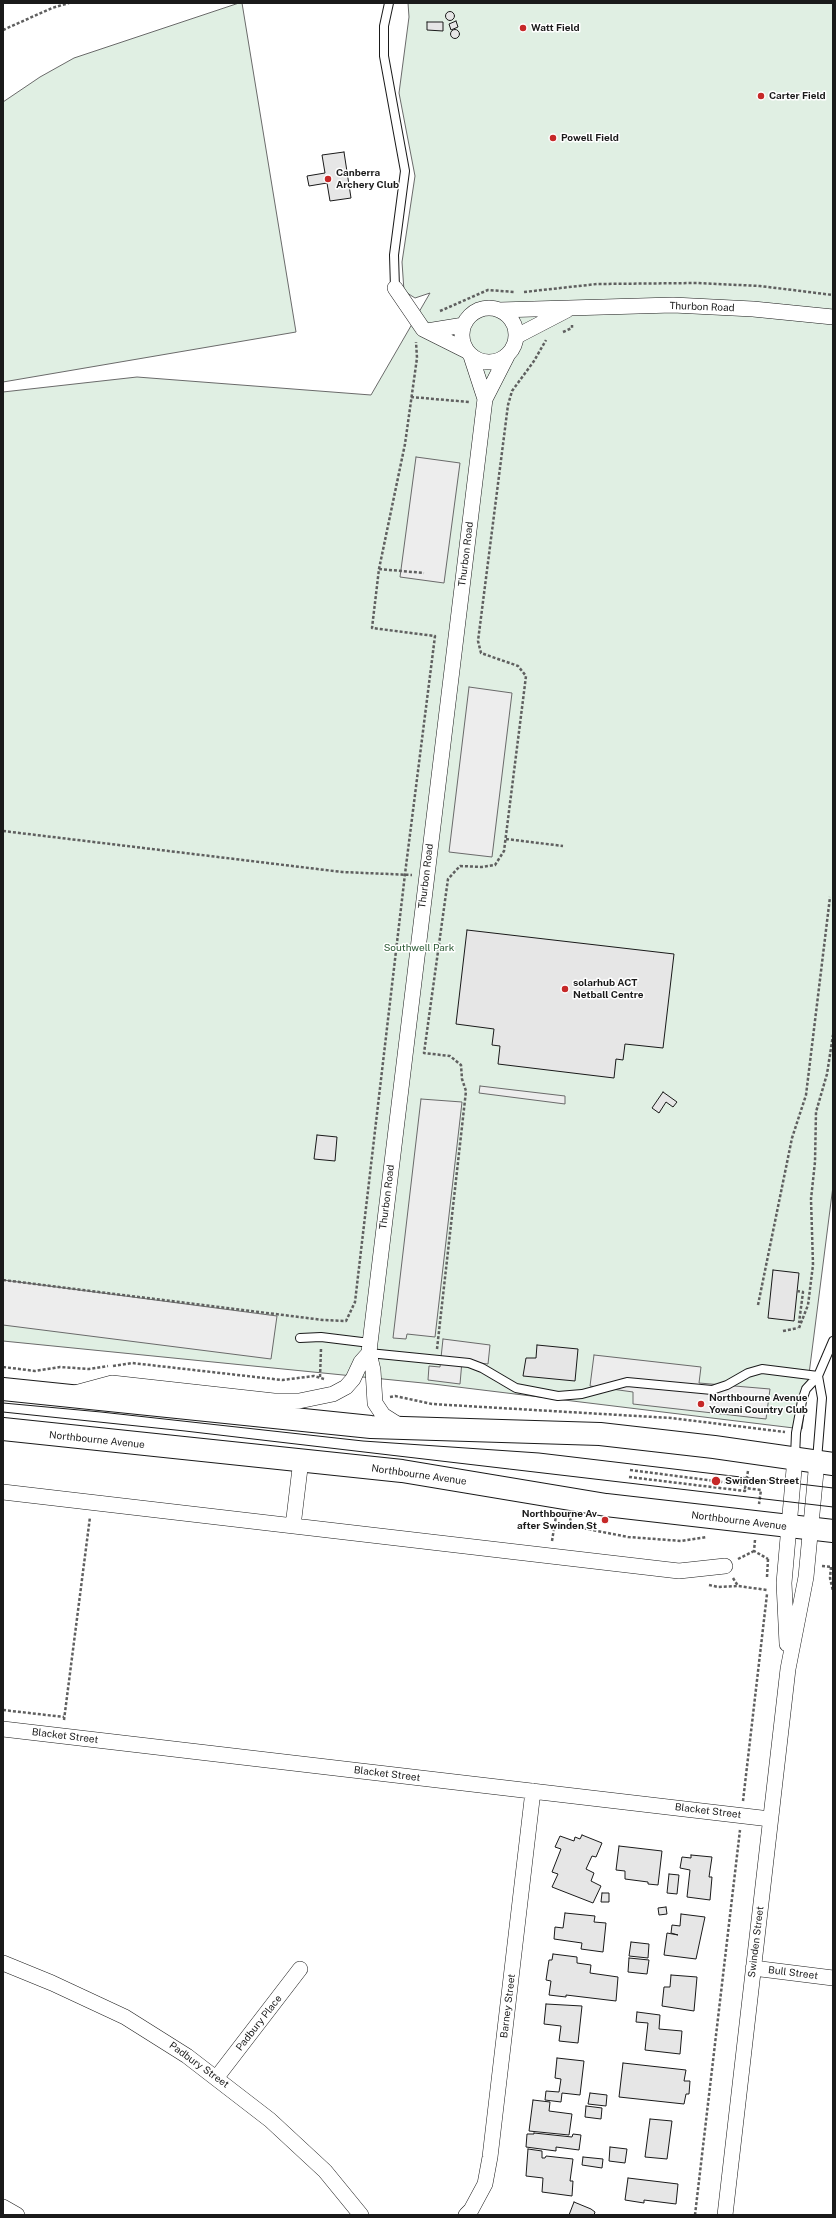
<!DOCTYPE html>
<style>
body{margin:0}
#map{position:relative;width:836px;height:2218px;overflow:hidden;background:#fff;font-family:"Public Sans",sans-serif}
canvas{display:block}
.frame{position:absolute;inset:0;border:4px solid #1a1a1a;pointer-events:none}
</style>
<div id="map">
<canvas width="836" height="2218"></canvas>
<div class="frame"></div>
</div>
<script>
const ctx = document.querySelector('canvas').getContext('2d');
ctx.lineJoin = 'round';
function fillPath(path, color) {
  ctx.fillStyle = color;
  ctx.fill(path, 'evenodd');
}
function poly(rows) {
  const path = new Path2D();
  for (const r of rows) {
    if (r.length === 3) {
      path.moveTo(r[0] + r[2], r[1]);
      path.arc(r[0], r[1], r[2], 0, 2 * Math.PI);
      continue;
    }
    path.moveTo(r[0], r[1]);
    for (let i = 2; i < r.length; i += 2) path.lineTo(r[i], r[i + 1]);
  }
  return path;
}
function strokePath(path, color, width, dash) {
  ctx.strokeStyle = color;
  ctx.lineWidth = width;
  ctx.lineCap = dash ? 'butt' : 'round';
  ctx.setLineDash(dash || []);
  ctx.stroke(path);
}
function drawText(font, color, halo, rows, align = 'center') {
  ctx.font = font + ' "Public Sans",sans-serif';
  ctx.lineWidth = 3;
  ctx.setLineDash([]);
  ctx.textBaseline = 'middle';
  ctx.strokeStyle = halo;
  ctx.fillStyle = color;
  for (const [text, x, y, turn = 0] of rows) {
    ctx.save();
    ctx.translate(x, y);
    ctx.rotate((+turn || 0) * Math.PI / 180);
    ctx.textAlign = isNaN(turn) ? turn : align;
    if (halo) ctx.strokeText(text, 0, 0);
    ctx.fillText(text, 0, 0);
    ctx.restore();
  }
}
const green = poly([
 [239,3,242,3,296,332,3,382,3,102,40,77,74,58,239,3],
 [408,3,833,3,833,1186,802,1429,433,1384,3,1341,3,392,137,377,371,395,430,293,415,298,404,291,402,262,415,176,399,93,409,17,408,3]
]);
const parking = poly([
 [416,457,460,463,444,583,400,577,416,457],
 [469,687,512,693,492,857,449,852,469,687],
 [480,1086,565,1096,565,1104,479,1093,480,1086],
 [421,1099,462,1102,435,1337,407,1334,406,1339,393,1338,421,1099],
 [3,1280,277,1316,271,1359,3,1325,3,1280],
 [443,1339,490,1345,488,1364,462,1361,460,1384,428,1380,429,1366,440,1367,443,1339],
 [594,1355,701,1367,699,1383,770,1389,766,1419,633,1404,633,1392,590,1386,594,1355]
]);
const building = poly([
 [450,16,4.5],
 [456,21,458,27,451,30,449,24,456,21],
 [427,22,443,22,443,31,427,30,427,22],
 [455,34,4.5],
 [344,152,351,198,330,201,327,183,309,186,307,176,325,173,322,155,344,152],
 [467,930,674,954,663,1048,625,1044,623,1060,616,1059,614,1078,498,1064,500,1046,492,1045,494,1029,456,1024,467,930],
 [663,1092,677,1102,673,1107,666,1102,659,1113,652,1108,663,1092],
 [317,1135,337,1137,335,1161,314,1159,317,1135],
 [773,1270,799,1273,794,1321,768,1318,773,1270],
 [537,1345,578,1349,575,1381,523,1376,526,1358,536,1358,537,1345],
 [582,1835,602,1843,596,1857,592,1856,586,1869,594,1873,591,1881,601,1886,593,1903,552,1887,558,1874,552,1872,561,1849,555,1847,560,1836,574,1841,575,1837,580,1839,582,1835],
 [619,1846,662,1851,658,1885,648,1884,648,1882,625,1879,625,1871,616,1870,619,1846],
 [691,1855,712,1857,709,1877,712,1877,710,1900,687,1897,690,1870,680,1868,682,1857,691,1858,691,1855],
 [669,1874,679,1875,677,1894,667,1893,669,1874],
 [602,1893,609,1893,609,1902,601,1902,602,1893],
 [666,1907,667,1914,659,1915,658,1908,666,1907],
 [565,1913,595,1916,594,1922,606,1923,603,1952,581,1949,582,1943,554,1939,555,1927,563,1928,565,1913],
 [681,1914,705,1917,696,1959,664,1955,667,1933,678,1935,671,1933,672,1925,680,1926,681,1914],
 [631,1942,649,1944,648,1958,629,1956,631,1942],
 [553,1954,577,1957,577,1963,591,1965,590,1973,618,1977,616,2001,566,1995,566,1997,549,1995,551,1981,546,1980,549,1960,552,1960,553,1954],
 [629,1958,649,1960,647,1974,628,1972,629,1958],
 [671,1975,697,1977,694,2011,662,2006,664,1987,670,1987,671,1975],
 [546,2004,582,2006,578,2043,559,2041,561,2026,544,2024,546,2004],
 [637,2012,660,2015,659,2029,682,2031,680,2054,645,2050,648,2023,636,2022,637,2012],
 [557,2058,584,2061,580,2095,562,2093,561,2102,545,2100,546,2091,559,2092,561,2079,555,2078,557,2058],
 [623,2063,686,2070,684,2081,690,2081,689,2094,686,2094,684,2104,619,2097,623,2063],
 [590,2093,607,2095,606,2106,588,2104,590,2093],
 [533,2100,550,2102,549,2111,572,2114,569,2135,529,2131,533,2100],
 [586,2106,602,2108,601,2119,585,2117,586,2106],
 [650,2119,672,2121,667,2159,645,2157,650,2119],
 [534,2133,572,2137,573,2134,581,2135,579,2150,556,2147,556,2151,526,2147,527,2134,534,2134,534,2133],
 [610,2147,627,2149,625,2163,609,2161,610,2147],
 [528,2149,542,2151,542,2158,545,2158,546,2156,573,2159,570,2181,573,2181,572,2196,542,2192,543,2178,526,2176,528,2149],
 [583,2157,603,2159,602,2168,582,2165,583,2157],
 [628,2178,678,2184,676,2204,644,2200,644,2203,625,2200,628,2178],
 [574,2202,591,2209,595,2212,594,2215,569,2215,574,2202]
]);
const path = poly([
 [3,30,52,8,69,3],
 [524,292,597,284,697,283,760,286,833,295],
 [440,311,488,290,515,292],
 [563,332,572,328,572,325],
 [411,397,469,402],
 [379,569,424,573],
 [3,831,342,872,412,875],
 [506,839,563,846],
 [3,1280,323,1320,346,1321,355,1302,405,874,435,636,372,628,379,569,405,444,417,358,416,342],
 [797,1291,803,1292,799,1323],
 [758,1305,792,1138,806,1095,830,897],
 [799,1328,808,1305,813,1265,811,1199,815,1162,816,1112,827,1074,833,1035],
 [783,1331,798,1328],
 [437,1349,466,1091,462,1079,461,1065,450,1056,424,1053,448,879,460,866,482,867,495,865,504,851,526,676,518,666,481,653,478,641,508,405,512,391,534,361,546,340],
 [113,1366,132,1363,282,1380,314,1376,324,1379],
 [3,1367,35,1371,60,1367,89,1369,108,1366],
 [320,1377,321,1349],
 [390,1397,395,1396,432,1404,671,1418,785,1432],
 [630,1470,746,1485],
 [748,1471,745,1488,761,1490,759,1504],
 [629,1477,745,1491,745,1488],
 [570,1518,572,1526,628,1537,681,1541,707,1537],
 [755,1540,754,1551,768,1559],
 [552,1541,556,1516],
 [738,1559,754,1551],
 [822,1566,833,1567],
 [831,1567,830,1578,833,1591],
 [767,1577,768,1559],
 [733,1578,738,1586],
 [709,1585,718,1587,738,1586,767,1590],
 [3,1710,64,1717],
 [64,1720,90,1517],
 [743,1801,767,1594],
 [695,2215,740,1830]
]);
const service = poly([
 [389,3,384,26,384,56,405,171,394,255,395,288],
 [300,1338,321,1337,370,1343],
 [369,1353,469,1363,482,1368,516,1388,558,1396,582,1394,627,1382,712,1390,727,1385,748,1373,762,1369,818,1376],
 [795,1457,796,1433,802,1401,806,1389,818,1376,833,1341],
 [817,1460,822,1398,818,1376]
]);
const minor = poly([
 [395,288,423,329,427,331,464,325],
 [489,335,27],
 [499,310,673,305,753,309,833,317],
 [427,331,467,351],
 [517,336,567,310],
 [471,356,485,399],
 [75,1393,112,1383,274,1401,299,1401,333,1394,346,1387,353,1379,361,1362,369,1353],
 [402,1427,383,1415,375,1403,373,1370,369,1353,370,1343,485,399,507,356],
 [3,1492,679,1571,725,1566],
 [293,1526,301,1460],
 [787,1644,784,1583,795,1458],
 [3,1729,770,1819],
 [3,1963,52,1983,125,2017,187,2056,270,2120,325,2171,361,2215],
 [753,1968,833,1978],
 [217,2077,300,1969],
 [3,2207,17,2215],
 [466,2215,471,2210,485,2184,490,2157,533,1791],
 [725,2215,788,1669,806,1577,817,1461]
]);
const trunk = poly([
 [3,1389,371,1427,600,1434,714,1447,833,1464],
 [3,1429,402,1471,606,1505,833,1531]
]);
const tram = poly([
 [3,1403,101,1412,363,1441,539,1453,833,1488],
 [3,1412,185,1431,833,1507]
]);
const markers = [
 [523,28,4,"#c62828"],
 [761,96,4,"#c62828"],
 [553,138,4,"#c62828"],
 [328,179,4,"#c62828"],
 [565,989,4,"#c62828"],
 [701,1404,4,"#c62828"],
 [716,1481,5,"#c62828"],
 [605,1520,4,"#c62828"]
];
const poiNames = [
 ["Watt Field",531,28],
 ["Carter Field",769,96],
 ["Powell Field",561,138],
 ["Canberra",336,173],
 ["Archery Club",336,185],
 ["solarhub ACT",573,983],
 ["Netball Centre",573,995],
 ["Northbourne Avenue",709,1398],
 ["Yowani Country Club",709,1410],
 ["Swinden Street",725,1481],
 ["Northbourne Av",597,1514,"right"],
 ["after Swinden St",597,1526,"right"]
];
const streetNames = [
 ["Thurbon Road",702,307,2],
 ["Thurbon Road",466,554,-83],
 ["Thurbon Road",426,876,-83],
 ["Thurbon Road",387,1197,-83],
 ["Northbourne Avenue",97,1440,6],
 ["Northbourne Avenue",419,1475,8],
 ["Northbourne Avenue",739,1521,7],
 ["Blacket Street",65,1736,7],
 ["Blacket Street",387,1774,7],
 ["Blacket Street",708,1811,7],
 ["Swinden Street",756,1942,-83],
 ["Bull Street",793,1973,7],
 ["Barney Street",508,2006,-83],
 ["Padbury Place",259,2023,-52],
 ["Padbury Street",199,2065,36]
];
const parkNames = [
 ["Southwell Park",419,948]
];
fillPath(green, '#e0efe3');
strokePath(green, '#6a6a6a', 1);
fillPath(parking, '#ededed');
strokePath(parking, '#6a6a6a', 1);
fillPath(building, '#e6e6e6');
strokePath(building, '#1a1a1a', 1);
strokePath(service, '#1a1a1a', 10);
strokePath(minor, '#1a1a1a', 16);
strokePath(trunk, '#1a1a1a', 24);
strokePath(path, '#5f5f5f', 2.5, [3, 2]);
strokePath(service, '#fff', 8);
strokePath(minor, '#fff', 15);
strokePath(trunk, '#fff', 22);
strokePath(tram, '#1a1a1a', 1);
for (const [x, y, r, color] of markers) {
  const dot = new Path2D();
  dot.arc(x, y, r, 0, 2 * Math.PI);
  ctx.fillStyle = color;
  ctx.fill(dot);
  strokePath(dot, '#fff', 1.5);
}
drawText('bold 10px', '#1a1a1a', '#fff', poiNames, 'left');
drawText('10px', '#1a1a1a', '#fff', streetNames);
drawText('10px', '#2b5a34', '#fff', parkNames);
</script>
